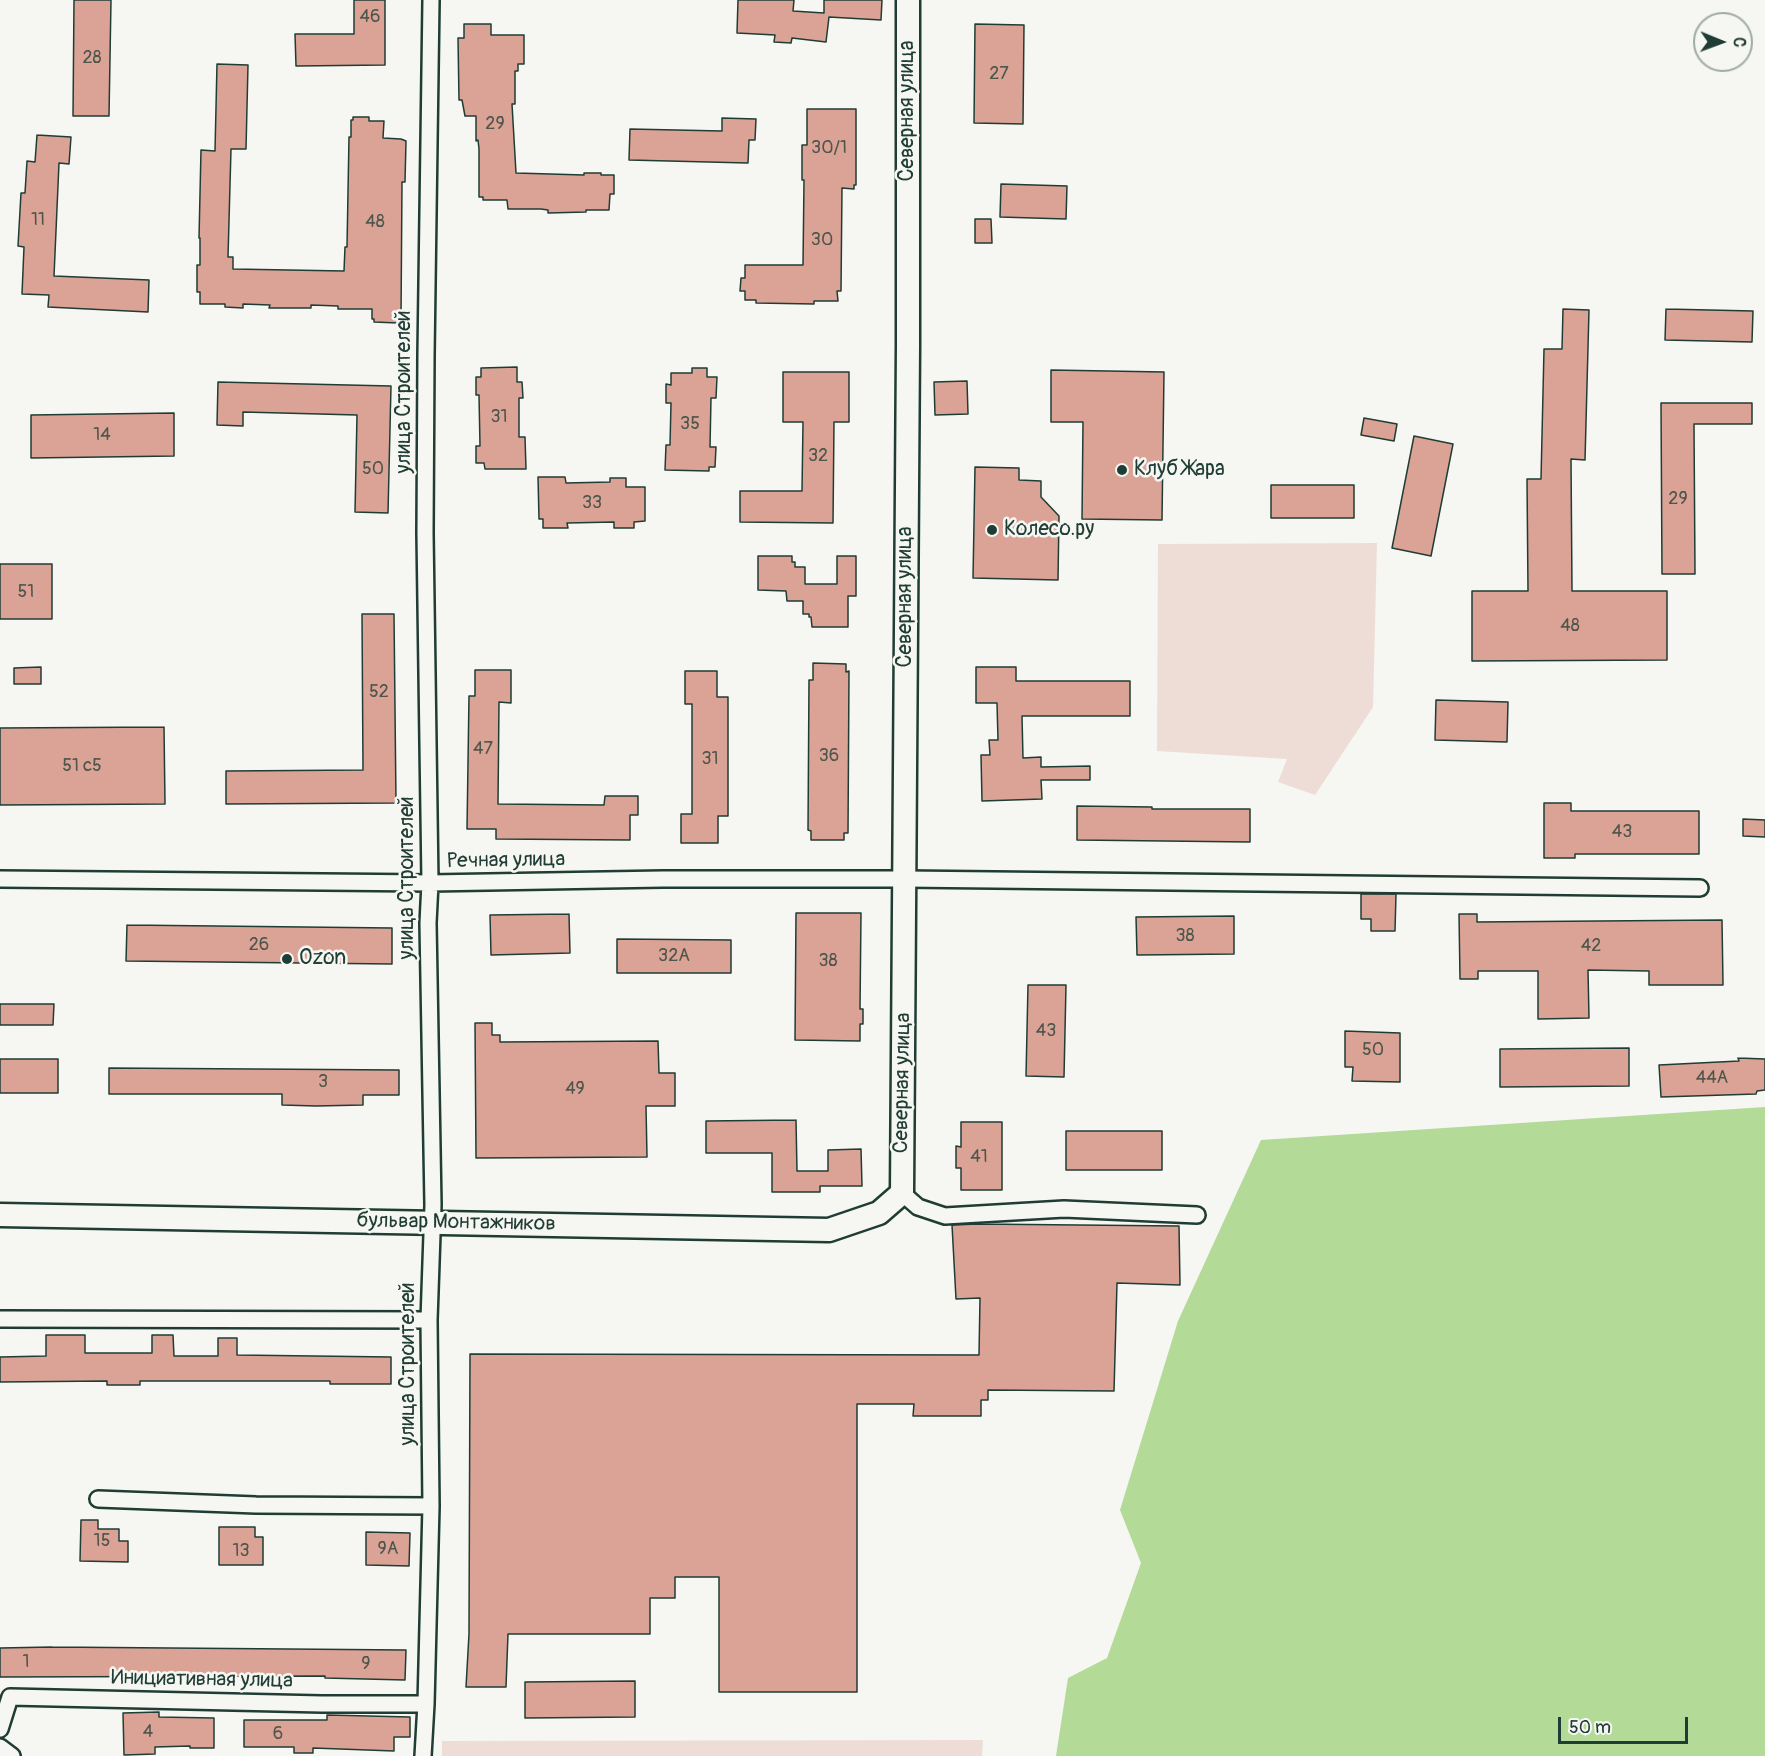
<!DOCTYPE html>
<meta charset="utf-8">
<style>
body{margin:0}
#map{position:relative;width:1765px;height:1756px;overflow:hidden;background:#f6f6f2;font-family:Pangolin,sans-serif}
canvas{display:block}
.north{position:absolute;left:1693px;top:12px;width:60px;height:60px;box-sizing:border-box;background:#f6f6f2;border:2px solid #a0aca6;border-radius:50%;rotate:91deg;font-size:16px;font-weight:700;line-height:24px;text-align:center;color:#1f3d34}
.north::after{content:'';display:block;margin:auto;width:21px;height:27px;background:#1f3d34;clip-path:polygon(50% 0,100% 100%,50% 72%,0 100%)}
.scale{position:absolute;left:1558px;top:1717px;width:130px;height:27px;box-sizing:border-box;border:3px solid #1f3d34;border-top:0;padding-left:8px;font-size:18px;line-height:21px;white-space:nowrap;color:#1f3d34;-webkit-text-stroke:4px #f6f6f2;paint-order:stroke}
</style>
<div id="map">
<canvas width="1765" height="1756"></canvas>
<div class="north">С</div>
<div class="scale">50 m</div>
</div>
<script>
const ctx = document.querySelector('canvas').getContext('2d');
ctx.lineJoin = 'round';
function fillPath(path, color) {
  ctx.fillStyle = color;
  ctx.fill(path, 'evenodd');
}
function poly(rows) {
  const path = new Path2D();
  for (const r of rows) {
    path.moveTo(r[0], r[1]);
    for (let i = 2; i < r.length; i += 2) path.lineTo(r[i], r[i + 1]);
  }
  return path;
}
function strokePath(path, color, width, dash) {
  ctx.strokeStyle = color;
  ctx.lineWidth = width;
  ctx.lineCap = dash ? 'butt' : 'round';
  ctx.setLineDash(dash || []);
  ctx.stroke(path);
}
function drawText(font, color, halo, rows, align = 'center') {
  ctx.font = font + ' Pangolin,sans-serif';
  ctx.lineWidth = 5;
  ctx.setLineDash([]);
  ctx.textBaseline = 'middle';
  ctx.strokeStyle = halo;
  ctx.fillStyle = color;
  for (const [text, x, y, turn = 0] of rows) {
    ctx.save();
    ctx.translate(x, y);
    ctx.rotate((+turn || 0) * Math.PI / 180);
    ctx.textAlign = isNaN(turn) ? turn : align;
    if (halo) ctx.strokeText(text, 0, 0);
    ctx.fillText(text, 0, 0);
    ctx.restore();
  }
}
const built = poly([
 [1377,543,1373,707,1315,795,1278,782,1287,759,1157,751,1158,544],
 [983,1740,982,1756,442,1756,442,1741]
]);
const green = poly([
 [1765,1107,1765,1756,1056,1756,1068,1678,1107,1658,1141,1563,1120,1510,1178,1321,1261,1140]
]);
const building = poly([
 [74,0,111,0,109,116,73,116,74,0],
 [354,0,385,0,385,65,296,66,295,34,354,34,354,0],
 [738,0,794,0,793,11,824,13,824,0,882,0,881,20,829,17,826,42,792,38,791,43,774,42,775,35,737,33,738,0],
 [464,24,491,24,491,35,524,35,524,64,518,64,518,71,515,71,515,104,512,104,516,173,584,175,584,173,601,173,601,175,614,175,614,194,610,194,609,210,586,210,586,212,548,213,548,210,541,209,508,209,507,200,483,200,483,197,479,197,479,149,478,140,476,141,476,116,465,116,462,100,459,100,458,38,464,38,464,24],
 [975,24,1024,25,1023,124,974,123,975,24],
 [217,64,248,65,246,149,231,149,228,257,233,257,233,269,344,271,345,247,347,247,349,137,351,137,351,120,353,120,353,117,369,117,369,121,384,121,383,138,401,139,406,141,405,182,402,182,401,319,398,319,398,323,374,322,374,319,372,319,372,309,338,309,338,306,311,305,311,308,269,308,270,305,243,304,243,308,225,307,225,304,200,304,200,292,197,292,197,265,200,265,200,238,199,238,201,150,215,151,217,64],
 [807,109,856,109,856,185,854,185,854,189,842,188,841,291,837,291,838,301,814,301,814,304,756,303,756,300,745,300,745,291,740,291,741,278,745,278,745,265,803,265,804,180,802,180,802,145,807,145,807,109],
 [722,118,756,119,755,140,749,140,748,163,629,160,630,129,722,131,722,118],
 [37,135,71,137,69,164,59,163,54,276,149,280,148,312,48,307,49,295,22,294,24,247,18,246,21,193,25,193,27,161,35,162,37,135],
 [1001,184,1067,186,1066,219,1000,217,1001,184],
 [975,219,991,219,992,243,975,243,975,219],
 [1563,309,1589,310,1585,460,1571,459,1572,591,1667,591,1667,660,1472,661,1472,591,1528,591,1527,479,1541,479,1544,349,1562,349,1563,309],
 [1666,309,1753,311,1752,342,1665,340,1666,309],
 [517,367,517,382,522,382,523,398,519,398,519,437,525,437,526,469,485,469,484,463,476,463,476,446,480,446,479,395,476,395,476,377,481,377,481,368,517,367],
 [692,368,707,368,707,377,717,377,716,398,711,398,710,447,716,447,715,467,709,467,709,471,665,470,666,445,670,445,671,403,666,403,666,384,671,385,671,373,692,373,692,368],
 [1051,370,1164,372,1162,520,1082,519,1083,422,1051,422,1051,370],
 [783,372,849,372,849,422,834,422,833,523,740,522,740,491,802,491,803,422,783,422,783,372],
 [967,381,968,414,935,415,934,382,967,381],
 [218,382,391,386,388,513,355,512,357,415,243,412,243,426,217,425,218,382],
 [1661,403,1752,403,1752,424,1694,424,1695,574,1662,574,1661,403],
 [174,413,174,456,31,458,31,415,174,413],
 [1364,418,1397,424,1394,441,1361,435,1364,418],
 [1414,436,1453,444,1431,556,1392,548,1414,436],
 [975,467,1019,468,1019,480,1041,481,1041,497,1059,516,1058,580,973,578,975,467],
 [538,477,565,477,566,483,610,482,610,478,626,478,626,487,645,487,645,521,634,522,634,528,614,528,614,522,567,523,568,528,543,528,543,519,539,519,538,477],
 [1271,485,1354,485,1354,518,1271,518,1271,485],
 [758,556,792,556,792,562,795,562,795,567,805,567,805,584,837,584,837,556,856,556,856,596,848,596,848,627,812,627,811,617,809,617,809,614,803,614,803,601,787,601,786,591,758,590,758,556],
 [0,564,52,564,52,619,0,619,0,564],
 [362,614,394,614,396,803,226,804,226,771,363,770,362,614],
 [813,663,846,664,846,672,849,671,848,833,844,833,844,840,811,840,811,831,808,830,809,680,813,680,813,663],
 [41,667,41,684,14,684,14,668,41,667],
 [976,667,1016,667,1016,681,1130,681,1130,716,1022,716,1023,758,1041,757,1041,767,1090,766,1090,780,1041,780,1042,799,982,801,981,755,990,755,989,740,998,740,997,703,976,703,976,667],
 [475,670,511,670,511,703,499,702,498,804,604,805,605,796,638,796,638,815,630,815,630,840,496,839,496,829,467,829,469,696,475,696,475,670],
 [685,671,717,671,717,697,728,697,728,816,718,816,718,843,681,843,681,814,692,814,692,704,685,704,685,671],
 [1436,700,1508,702,1507,742,1435,740,1436,700],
 [164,727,165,804,0,805,0,728,164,727],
 [1544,803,1571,803,1571,811,1699,811,1699,854,1575,854,1575,858,1544,858,1544,803],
 [1077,806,1152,807,1152,809,1250,809,1250,842,1077,840,1077,806],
 [1743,819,1765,820,1765,837,1743,836,1743,819],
 [1361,894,1396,894,1395,931,1371,931,1371,919,1361,919,1361,894],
 [796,913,861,913,860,1009,863,1009,863,1024,860,1024,860,1041,795,1040,796,913],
 [569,914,570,953,491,955,490,915,569,914],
 [1459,914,1477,914,1477,922,1722,920,1723,985,1649,985,1649,971,1588,970,1589,1018,1538,1019,1538,971,1478,971,1478,979,1460,979,1459,914],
 [1234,916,1234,954,1137,955,1136,917,1234,916],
 [127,925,392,928,392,964,126,961,127,925],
 [617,939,731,940,731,973,617,973,617,939],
 [1028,985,1066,985,1064,1077,1026,1076,1028,985],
 [0,1004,54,1004,53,1025,0,1025,0,1004],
 [475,1023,492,1023,492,1035,500,1035,500,1042,658,1041,659,1073,675,1073,675,1106,646,1106,647,1157,476,1158,475,1023],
 [1345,1031,1400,1033,1400,1082,1352,1081,1353,1067,1345,1067,1345,1031],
 [1629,1048,1629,1086,1500,1087,1500,1049,1629,1048],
 [1738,1058,1765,1059,1765,1090,1757,1091,1756,1094,1661,1097,1659,1065,1739,1061,1738,1058],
 [0,1059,58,1059,58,1093,0,1093,0,1059],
 [109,1068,399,1070,399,1095,363,1095,363,1105,316,1106,282,1105,282,1094,109,1094,109,1068],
 [796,1120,797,1171,828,1171,828,1150,861,1149,862,1186,820,1186,820,1192,772,1192,772,1153,706,1153,706,1121,796,1120],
 [961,1122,1002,1122,1002,1190,961,1190,961,1168,956,1168,956,1146,961,1147,961,1122],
 [1066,1131,1162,1131,1162,1170,1066,1170,1066,1131],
 [978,1224,1179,1226,1180,1285,1117,1283,1114,1391,988,1390,988,1400,981,1400,981,1416,913,1416,914,1404,857,1404,857,1692,719,1692,719,1577,675,1577,675,1598,650,1598,650,1634,508,1634,506,1687,466,1687,469,1634,470,1354,979,1355,980,1298,956,1299,952,1225,978,1224],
 [46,1335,85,1335,85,1353,152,1353,152,1335,173,1335,174,1356,218,1356,218,1338,237,1338,237,1355,391,1357,391,1384,330,1384,330,1381,140,1381,140,1385,107,1385,107,1381,0,1382,0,1357,46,1356,46,1335],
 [81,1520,98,1520,98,1529,119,1529,119,1541,128,1541,128,1562,80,1561,81,1520],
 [219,1527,255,1527,255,1537,263,1537,263,1565,219,1565,219,1527],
 [366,1532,410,1533,409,1566,366,1565,366,1532],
 [52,1647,406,1650,405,1680,325,1678,325,1676,0,1677,0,1648,52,1647],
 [635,1681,635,1717,525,1718,525,1682,635,1681],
 [159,1712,159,1717,214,1718,214,1748,190,1748,190,1746,155,1747,155,1754,124,1755,123,1713,159,1712],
 [327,1715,410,1717,410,1737,394,1737,394,1751,313,1748,313,1753,294,1753,294,1747,244,1747,244,1720,327,1720,327,1715]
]);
const street = poly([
 [0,879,430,883,663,879,905,879,1700,888],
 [902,1193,918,1207,945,1216,1064,1209,1197,1215],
 [0,1319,429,1320],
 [98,1499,256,1505,431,1506],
 [0,1729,10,1697,322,1704,426,1704],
 [0,1747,12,1756],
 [423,1756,426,1704,431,1506,429,1320,433,1205,428,923,430,883,425,533,426,355,431,0]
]);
const secondary = poly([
 [0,1215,829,1230,879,1213,902,1193,908,346,908,0]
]);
const markers = [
 [1122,470,6,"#1f3d34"],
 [992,530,6,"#1f3d34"],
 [287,959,6,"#1f3d34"]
];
const numberNames = [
 ["46",370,17],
 ["28",92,58],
 ["27",999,74],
 ["29",495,124],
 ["30/1",829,148],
 ["11",38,220],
 ["48",375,222],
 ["30",822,240],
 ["31",499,417],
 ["35",690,424],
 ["14",102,435],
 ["32",818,456],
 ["50",373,469],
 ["29",1678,499],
 ["33",592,503],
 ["51",26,592],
 ["48",1570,626],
 ["52",379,692],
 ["47",483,749],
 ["36",829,756],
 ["31",710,759],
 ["51 с5",82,766],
 ["43",1622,832],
 ["38",1185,936],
 ["26",259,945],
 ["42",1591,946],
 ["32А",674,956],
 ["38",828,961],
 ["43",1046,1031],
 ["50",1373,1050],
 ["44А",1712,1078],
 ["3",323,1082],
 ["49",575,1089],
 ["41",979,1157],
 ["15",102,1541],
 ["9А",388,1549],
 ["13",241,1551],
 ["1",26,1662],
 ["9",366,1664],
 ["4",148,1732],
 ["6",278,1734]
];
const streetNames = [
 ["Северная улица",908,111,-90],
 ["улица Строителей",405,392,-90],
 ["Северная улица",906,597,-90],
 ["Речная улица",506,861,-1],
 ["улица Строителей",408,878,-90],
 ["Северная улица",903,1083,-89],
 ["бульвар Монтажников",456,1223,1],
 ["улица Строителей",409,1364,-90],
 ["Инициативная улица",202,1680,1]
];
const poiNames = [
 ["Клуб Жара",1134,470],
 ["Колесо.ру",1004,530],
 ["Ozon",299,959]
];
fillPath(built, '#eeddd6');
fillPath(green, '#b3da97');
fillPath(building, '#dba296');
strokePath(building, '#1f3d34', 1.5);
strokePath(street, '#1f3d34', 20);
strokePath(secondary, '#1f3d34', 27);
strokePath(street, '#f6f6f2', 15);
strokePath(secondary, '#f6f6f2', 22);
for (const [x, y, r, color] of markers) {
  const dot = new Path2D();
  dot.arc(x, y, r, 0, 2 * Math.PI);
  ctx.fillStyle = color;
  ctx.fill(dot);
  strokePath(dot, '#f6f6f2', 2);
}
drawText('18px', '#4e564c', null, numberNames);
drawText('21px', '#1f3d34', '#f6f6f2', streetNames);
drawText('21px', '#1f3d34', '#f6f6f2', poiNames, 'left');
</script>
